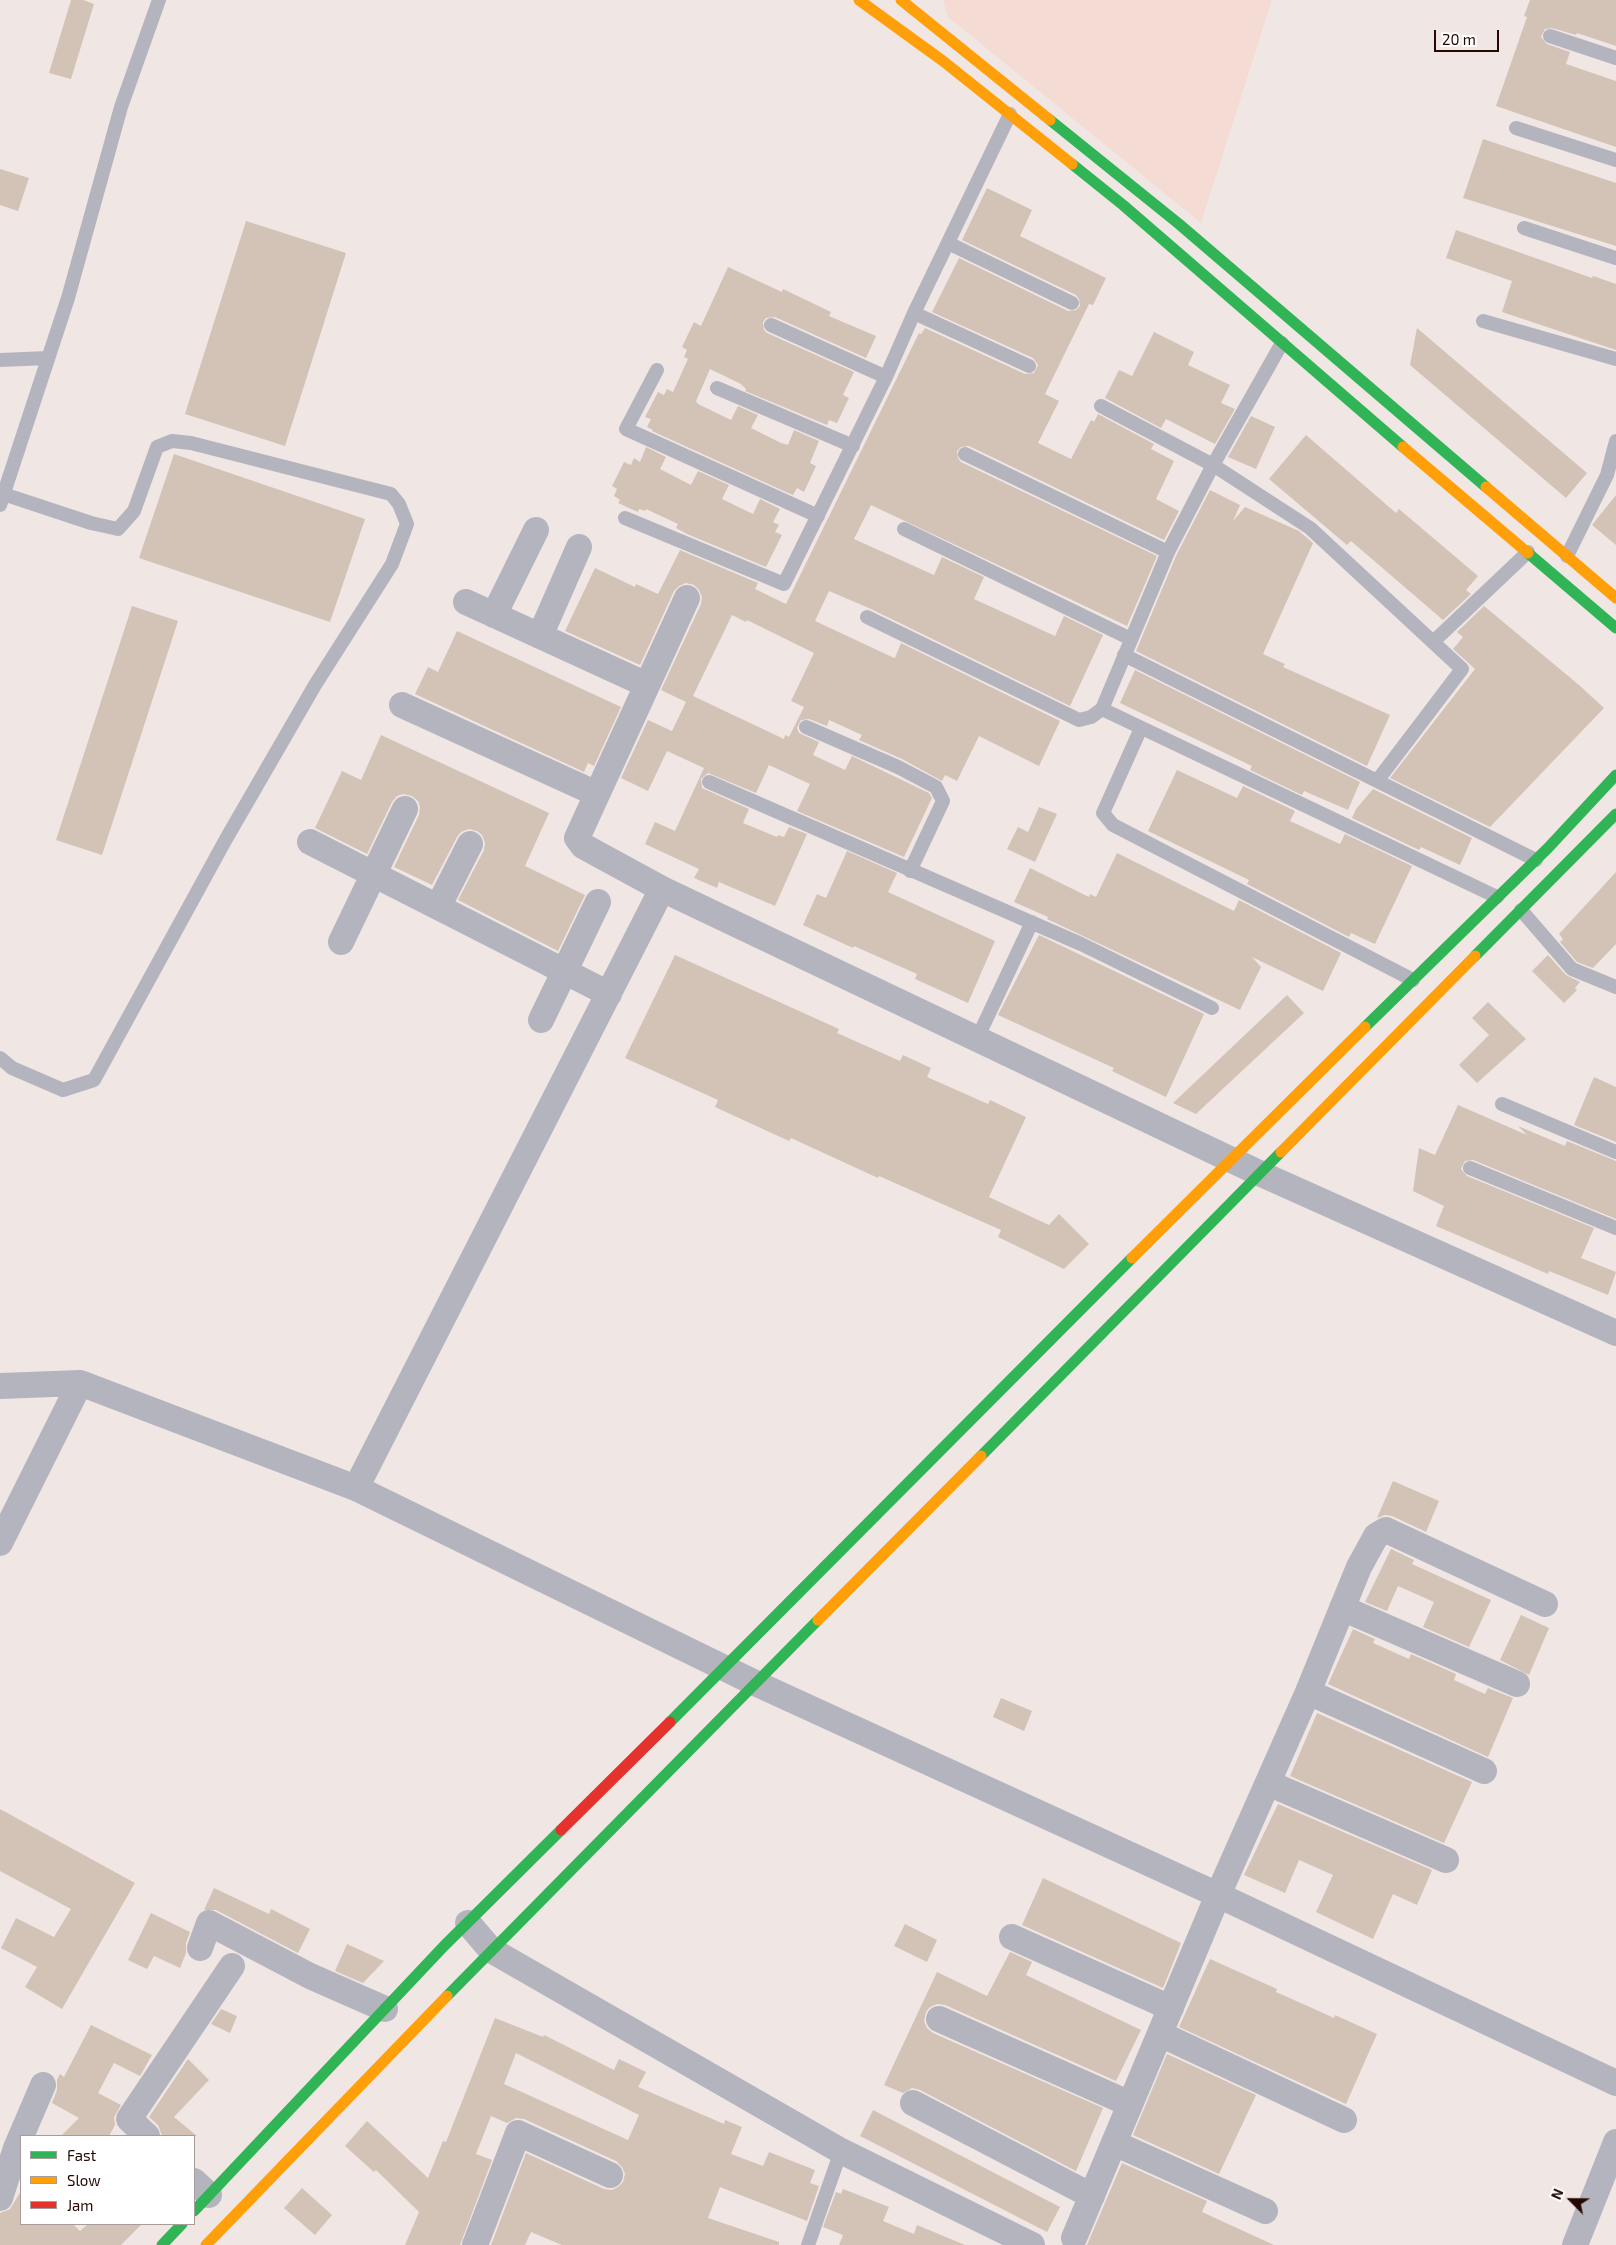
<!DOCTYPE html>
<style>
body{margin:0}
#map{position:relative;width:1616px;height:2245px;overflow:hidden;background:#f0e7e4;font-family:"Exo 2",sans-serif}
canvas{display:block}
.legend{position:absolute;left:20px;top:2135px;width:175px;height:90px;box-sizing:border-box;background:#fff;border:1px solid #a79c99;margin:0;padding:6px 9px;list-style:none;font-size:15px;color:#240801}
.legend li{display:flex;align-items:center;gap:10px;height:25px}
.legend b{width:25px;border:1px solid #a79c99}
.north{position:absolute;left:1546px;top:2175px;width:50px;height:50px;-webkit-text-stroke:4px #fff;paint-order:stroke;rotate:293deg;font-size:14px;font-weight:700;line-height:20px;text-align:center;color:#240801}
.north::after{content:'';display:block;margin:auto;width:18px;height:22px;background:#240801;clip-path:polygon(50% 0,100% 100%,50% 72%,0 100%)}
.scale{position:absolute;left:1434px;top:30px;width:65px;height:22px;box-sizing:border-box;border:2px solid #240801;border-top:0;padding-left:6px;font-size:15px;line-height:18px;white-space:nowrap;color:#240801;-webkit-text-stroke:4px #fff;paint-order:stroke}
</style>
<div id="map">
<canvas width="1616" height="2245"></canvas>
<ul class="legend">
<li><b style="height:6px;background:#30b455"></b>Fast</li>
<li><b style="height:6px;background:#ff9f0a"></b>Slow</li>
<li><b style="height:6px;background:#e5322d"></b>Jam</li>
</ul>
<div class="north">N</div>
<div class="scale">20 m</div>
</div>
<script>
const ctx = document.querySelector('canvas').getContext('2d');
ctx.lineJoin = 'round';
function fillPath(path, color) {
  ctx.fillStyle = color;
  ctx.fill(path, 'evenodd');
}
function poly(rows) {
  const path = new Path2D();
  for (const r of rows) {
    path.moveTo(r[0], r[1]);
    for (let i = 2; i < r.length; i += 2) path.lineTo(r[i], r[i + 1]);
  }
  return path;
}
function strokePath(path, color, width, dash) {
  ctx.strokeStyle = color;
  ctx.lineWidth = width;
  ctx.lineCap = dash ? 'butt' : 'round';
  ctx.setLineDash(dash || []);
  ctx.stroke(path);
}
const built = poly([
 [943,0,1272,0,1201,223,948,17]
]);
const building = poly([
 [71,0,83,0,94,4,71,79,49,73],
 [1530,0,1616,0,1616,46,1577,33,1576,35,1552,28,1545,29,1541,37,1547,44,1570,52,1566,64,1616,81,1616,147,1496,106,1527,17,1524,16],
 [1483,139,1616,183,1616,246,1463,198],
 [0,169,29,178,18,211,0,205],
 [987,188,1032,210,1020,236,1106,278,1093,305,1089,304,1045,394,1059,401,1038,443,1071,459,1091,420,1094,422,1098,414,1154,444,1151,449,1174,461,1156,499,1179,511,1164,540,969,446,961,447,957,451,958,458,961,462,1157,556,1127,626,871,505,854,539,934,575,942,557,984,577,974,599,1055,636,1064,616,1103,635,1070,706,871,609,829,591,815,621,890,656,895,658,901,643,1060,721,1039,766,979,736,957,781,945,775,942,781,902,759,859,740,862,735,829,720,827,726,809,719,801,720,797,728,799,733,819,742,813,755,845,770,852,756,929,793,932,798,904,857,797,811,810,784,769,765,756,793,708,773,701,779,702,788,749,809,743,823,777,837,778,835,784,837,789,827,807,834,775,906,719,882,717,888,694,878,699,869,645,844,655,822,675,831,704,768,667,751,648,791,621,778,648,720,672,731,686,702,661,690,701,604,702,597,699,590,694,585,686,583,679,586,674,591,640,665,565,631,595,568,635,587,636,584,658,594,680,550,758,583,755,589,786,604,919,333,921,334,925,328,1025,374,1034,373,1038,365,1033,358,932,312,959,258,1068,311,1076,310,1080,306,1079,299,1076,295,962,240],
 [732,615,746,622,747,620,814,653,791,701,804,707,789,737,785,735,784,739,693,696],
 [246,221,346,253,285,446,185,414],
 [1456,230,1592,278,1593,276,1616,284,1616,350,1502,312,1512,281,1446,258],
 [728,267,782,292,783,289,831,312,829,316,876,336,866,358,775,317,766,318,763,322,764,330,767,333,854,372,843,395,849,398,837,423,829,420,827,425,745,391,746,389,741,384,710,369,696,401,698,404,731,420,738,406,758,415,751,428,781,443,788,445,794,430,819,441,810,463,816,466,804,492,797,488,793,495,788,493,652,431,653,430,647,427,651,419,645,417,658,392,664,395,667,389,673,392,688,359,684,357,687,350,682,347,694,322,701,326],
 [1417,328,1587,473,1566,498,1410,365],
 [1154,332,1194,352,1188,365,1230,385,1221,403,1235,409,1215,444,1166,419,1161,428,1105,398,1119,370,1132,376],
 [1251,416,1275,427,1256,469,1228,457],
 [1306,435,1396,513,1399,509,1478,576,1466,590,1471,594,1443,620,1351,541,1347,545,1269,479],
 [646,447,666,457,660,469,691,485,698,471,729,485,722,499,753,514,760,499,780,509,773,522,779,525,775,532,782,535,766,567,687,534,676,528,678,524,646,509,645,511,639,509,638,512,618,503,620,500,614,496,617,489,612,486,624,462,631,465,634,458,640,462],
 [174,454,365,519,330,622,139,558],
 [1210,490,1240,505,1233,521,1245,507,1299,531,1313,543,1263,654,1285,664,1283,667,1390,715,1367,766,1136,651,1176,556],
 [1616,495,1616,545,1592,525],
 [132,606,178,621,102,855,56,840],
 [1484,606,1579,685,1604,708,1490,827,1390,778,1475,669,1453,649,1463,637,1457,632],
 [457,631,621,707,594,766,588,763,584,772,415,694,428,667,438,672],
 [1135,670,1360,782,1348,810,1304,791,1302,795,1250,770,1252,766,1120,703],
 [381,735,549,813,525,866,585,895,558,951,458,900,484,850,485,843,482,835,477,831,469,829,461,832,457,837,432,885,394,867,419,815,420,807,418,801,412,796,403,794,397,796,392,802,367,854,315,828,342,771,361,780],
 [1177,770,1237,798,1243,786,1295,811,1290,821,1340,844,1345,834,1412,866,1375,944,1351,933,1349,937,1247,884,1249,880,1148,831],
 [1373,789,1472,838,1460,865,1421,847,1419,850,1352,818,1356,809],
 [1039,807,1057,814,1035,862,1007,849,1018,827,1028,832],
 [847,851,897,873,888,892,995,941,968,1003,915,979,917,974,854,946,853,948,803,925,817,894,826,898],
 [1117,853,1234,911,1239,900,1341,953,1323,991,1252,957,1261,967,1240,1010,1047,919,1048,917,1014,902,1030,868,1089,897,1090,894,1096,897],
 [1616,872,1616,944,1593,968,1577,962,1560,942,1563,939,1559,934],
 [1039,935,1204,1014,1166,1097,1112,1071,1114,1068,998,1015],
 [675,955,839,1029,837,1033,900,1061,903,1055,931,1068,927,1077,988,1104,990,1100,1026,1117,989,1197,1049,1225,1059,1214,1089,1244,1064,1269,998,1237,1001,1230,879,1176,878,1178,791,1138,789,1141,715,1107,718,1100,625,1058],
 [1548,955,1566,975,1580,982,1575,988,1577,990,1564,1003,1532,971],
 [1287,995,1304,1013,1196,1114,1173,1103],
 [1488,1002,1526,1039,1477,1083,1459,1065,1489,1035,1472,1018],
 [1594,1077,1616,1087,1616,1142,1574,1125],
 [1458,1105,1527,1135,1518,1126,1565,1146,1567,1141,1616,1161,1616,1219,1473,1160,1465,1161,1461,1169,1467,1176,1594,1228,1581,1258,1616,1272,1608,1295,1549,1271,1548,1274,1436,1226,1444,1206,1413,1191,1419,1148,1435,1155],
 [1393,1481,1439,1501,1426,1532,1392,1516,1385,1515,1377,1518],
 [1391,1549,1414,1560,1412,1564,1491,1600,1469,1647,1423,1627,1434,1602,1398,1586,1387,1611,1365,1602],
 [1521,1615,1549,1628,1529,1675,1500,1660],
 [1353,1629,1375,1639,1373,1643,1409,1659,1411,1654,1456,1674,1454,1680,1485,1694,1488,1688,1513,1698,1488,1757,1328,1684],
 [1001,1698,1032,1711,1024,1731,993,1717],
 [1317,1713,1472,1782,1444,1843,1290,1776],
 [1278,1804,1432,1870,1417,1905,1393,1894,1373,1939,1316,1912,1333,1875,1299,1860,1285,1893,1244,1875],
 [0,1809,135,1883,62,2009,25,1987,37,1967,1,1948,16,1918,54,1937,71,1909,0,1871],
 [1043,1878,1181,1943,1163,1988,1022,1925],
 [214,1888,269,1914,271,1909,310,1929,298,1953,216,1910,204,1910],
 [151,1913,190,1932,186,1943,186,1953,180,1968,154,1956,147,1969,128,1960],
 [905,1924,937,1940,927,1962,894,1946],
 [347,1944,384,1961,363,1983,335,1971],
 [1010,1952,1032,1962,1026,1975,1141,2030,1116,2081,945,2005,937,2004,930,2007,926,2012,924,2021,927,2028,933,2033,1103,2108,1076,2171,920,2090,912,2088,903,2093,884,2085,937,1972,987,1996],
 [1210,1959,1277,1989,1276,1992,1312,2008,1334,2018,1335,2015,1377,2034,1346,2104,1179,2027],
 [221,2009,237,2016,230,2033,211,2024],
 [495,2018,543,2037,544,2035,614,2070,619,2059,646,2072,638,2087,724,2124,725,2120,742,2127,731,2154,763,2166,769,2152,815,2170,810,2183,819,2186,807,2221,720,2187,708,2218,779,2242,779,2245,562,2245,531,2232,525,2245,491,2245,526,2153,604,2189,612,2190,618,2187,623,2182,625,2174,622,2167,616,2161,524,2119,516,2118,507,2123,491,2116,476,2154,492,2160,460,2245,405,2245,419,2212,376,2170,374,2172,345,2146,367,2121,428,2178,443,2141,446,2142],
 [516,2053,639,2115,628,2140,504,2084],
 [91,2025,152,2055,140,2076,114,2063,98,2093,121,2105,114,2117,115,2125,109,2136,61,2136,79,2118,52,2103,57,2090,57,2080,60,2074,64,2077],
 [1167,2054,1256,2095,1219,2174,1133,2135],
 [188,2059,209,2080,174,2117,197,2136,162,2136,158,2125,149,2117],
 [873,2110,1060,2207,1047,2232,860,2136],
 [1122,2163,1207,2201,1202,2212,1274,2245,1087,2245],
 [302,2188,332,2215,315,2235,284,2208],
 [843,2189,889,2207,883,2221,914,2234,917,2225,965,2245,839,2245,843,2235,823,2227,836,2192,841,2194],
 [21,2191,21,2224,73,2224,80,2231,88,2224,142,2224,121,2245,0,2245,0,2213,10,2209]
]);
const lane = poly([
 [1550,36,1616,58],
 [1516,128,1616,160],
 [1524,228,1616,258],
 [948,243,1072,303],
 [914,313,1029,366],
 [1483,321,1616,359],
 [0,360,48,358],
 [657,370,626,429,818,516],
 [886,377,914,313,1010,114],
 [717,388,853,446],
 [1101,406,1213,465,1310,528,1462,669,1377,781],
 [965,454,1168,552,1213,465,1282,343],
 [0,493,91,523,118,529,134,511,157,447,172,441,191,443,391,494,399,504,407,524,392,564,315,685,226,839,94,1080,63,1090,12,1068,0,1058],
 [0,505,68,298,121,107,159,0],
 [625,518,784,584,886,377,771,325],
 [904,529,1131,639],
 [1567,556,1607,475,1616,441],
 [867,617,1079,720,1091,717,1102,709,1168,552],
 [1433,642,1528,552],
 [1124,655,1536,860],
 [1102,709,1497,897],
 [806,727,898,767,936,787,943,801,910,871],
 [1141,728,1103,813,1113,825,1413,980],
 [709,782,1081,944,1212,1008],
 [1521,910,1572,969,1616,987],
 [977,1039,1032,922],
 [1502,1104,1616,1152],
 [1470,1168,1616,1228],
 [808,2245,841,2151]
]);
const street = poly([
 [466,602,647,685],
 [494,615,536,530],
 [540,636,579,547],
 [402,705,597,794],
 [310,842,609,994],
 [662,889,583,846,577,838,687,598],
 [438,907,470,844],
 [341,942,405,809],
 [541,1020,598,902],
 [0,1386,80,1383],
 [356,1488,662,889,1259,1173,1616,1333],
 [0,1543,80,1383,356,1488,755,1683,1218,1895,1616,2083],
 [1342,1608,1517,1684],
 [1308,1692,1484,1771],
 [1268,1783,1446,1860],
 [468,1923,491,1950,841,2151,1032,2245],
 [1012,1937,1171,2008],
 [200,1948,209,1923,310,1976,385,2009],
 [939,2019,1130,2104],
 [1160,2034,1344,2120],
 [913,2103,1092,2196],
 [147,2136,129,2119,232,1966],
 [1114,2143,1265,2211],
 [194,2181,209,2195],
 [0,2198,16,2148,43,2085],
 [1074,2238,1218,1895,1308,1692,1359,1567,1376,1536,1386,1530,1545,1604],
 [475,2245,518,2133,610,2175],
 [1575,2245,1616,2142]
]);
const fast = poly([
 [1050,120,1179,224,1486,487],
 [1072,164,1123,205,1403,447],
 [1528,553,1616,628],
 [1475,956,1616,814],
 [1365,1027,1548,848,1616,775],
 [981,1456,1281,1152],
 [670,1722,1132,1258],
 [447,1996,818,1620],
 [194,2211,444,1946,561,1830],
 [162,2245,182,2224]
]);
const slow = poly([
 [859,0,943,61,1072,164],
 [901,0,1050,120],
 [1403,447,1528,553],
 [1486,487,1616,598],
 [1281,1152,1475,956],
 [1132,1258,1365,1027],
 [818,1620,981,1456],
 [206,2245,447,1996]
]);
const jam = poly([
 [561,1830,670,1722]
]);
fillPath(built, '#f4dcd4');
fillPath(building, '#d3c2b6');
strokePath(lane, '#b4b4bf', 14);
strokePath(street, '#b4b4bf', 26);
strokePath(fast, '#30b455', 11);
strokePath(slow, '#ff9f0a', 11);
strokePath(jam, '#e5322d', 11);
</script>
